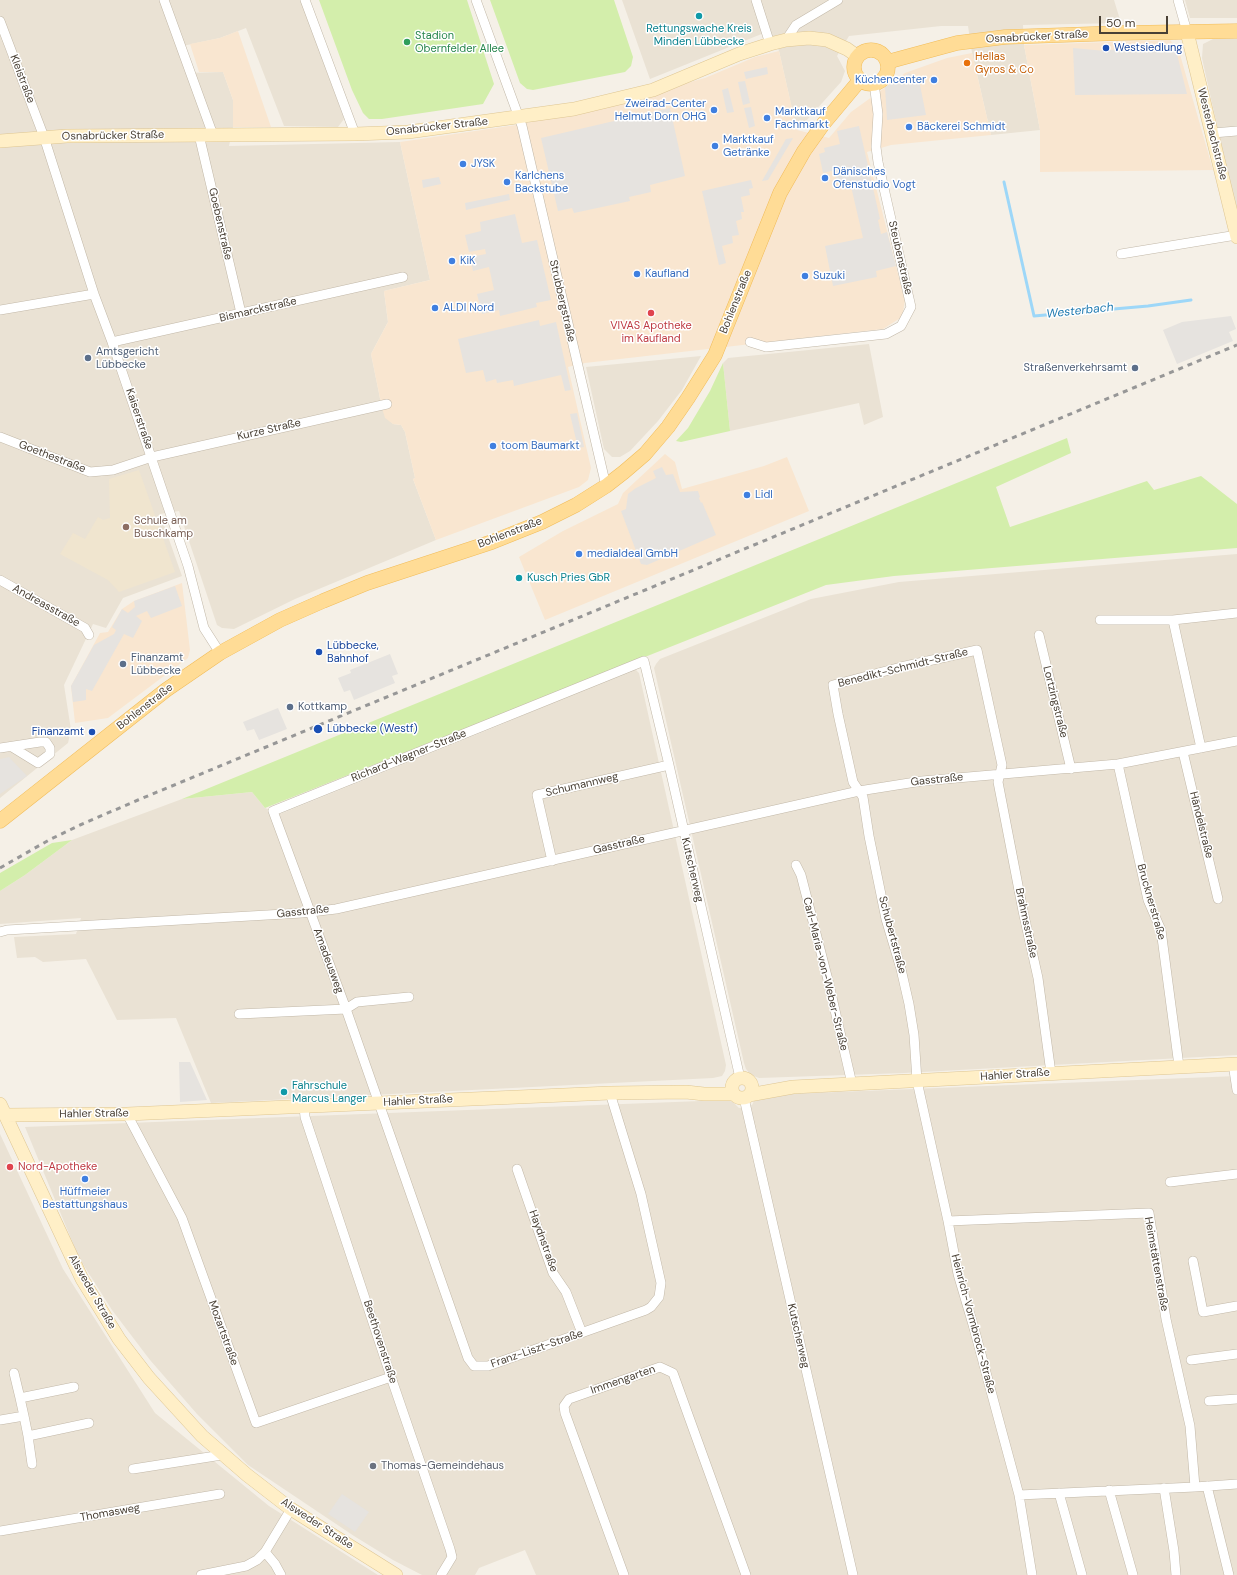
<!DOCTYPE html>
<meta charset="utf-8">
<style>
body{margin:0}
#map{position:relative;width:1237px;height:1575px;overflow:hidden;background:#f5f0e7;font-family:"DM Sans",sans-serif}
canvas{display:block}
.scale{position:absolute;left:1099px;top:16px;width:69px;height:18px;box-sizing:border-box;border:2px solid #494035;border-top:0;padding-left:5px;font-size:12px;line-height:14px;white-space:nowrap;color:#494035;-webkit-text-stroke:3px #fff;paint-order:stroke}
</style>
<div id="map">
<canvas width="1237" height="1575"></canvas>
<div class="scale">50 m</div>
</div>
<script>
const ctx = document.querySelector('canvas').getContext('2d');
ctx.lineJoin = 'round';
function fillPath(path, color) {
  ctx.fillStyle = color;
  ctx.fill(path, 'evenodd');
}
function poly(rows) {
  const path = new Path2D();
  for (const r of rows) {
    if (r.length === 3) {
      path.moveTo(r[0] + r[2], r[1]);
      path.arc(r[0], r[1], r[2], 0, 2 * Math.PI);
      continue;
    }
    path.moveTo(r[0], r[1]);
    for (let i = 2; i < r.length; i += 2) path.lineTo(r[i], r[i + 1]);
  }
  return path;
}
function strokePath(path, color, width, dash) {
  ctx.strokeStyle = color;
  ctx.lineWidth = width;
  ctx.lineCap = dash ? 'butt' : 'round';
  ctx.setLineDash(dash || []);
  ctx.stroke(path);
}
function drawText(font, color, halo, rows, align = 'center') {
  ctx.font = font + ' "DM Sans",sans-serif';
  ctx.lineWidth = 3;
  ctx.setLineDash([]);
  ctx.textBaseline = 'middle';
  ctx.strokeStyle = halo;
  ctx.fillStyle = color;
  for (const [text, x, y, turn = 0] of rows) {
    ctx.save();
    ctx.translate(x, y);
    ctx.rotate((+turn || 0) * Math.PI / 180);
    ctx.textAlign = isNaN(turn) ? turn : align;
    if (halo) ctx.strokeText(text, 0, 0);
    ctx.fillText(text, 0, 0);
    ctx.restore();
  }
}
const residential = poly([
 [0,0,301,0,344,119,338,127,284,126,246,28,220,38,178,47,186,73,223,72,233,100,233,127,229,146,400,142,430,280,384,291,388,322,371,354,382,408,393,424,401,425,405,432,415,478,413,479,436,540,295,599,234,629,222,628,217,625,179,511,160,514,182,576,123,598,106,628,93,624,64,685,71,730,68,743,0,798],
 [622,0,1114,0,1121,23,1023,25,1024,45,1040,130,991,135,972,53,968,26,941,26,849,36,837,56,845,71,841,82,797,131,779,51,769,31,650,79],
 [1185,0,1237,0,1237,18,1190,18],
 [1213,39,1237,39,1237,216,1202,58,1203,44],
 [869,344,883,417,864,425,859,403,730,431,723,363,728,358],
 [701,356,682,390,658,421,630,451,620,457,612,457,604,449,586,367],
 [1237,554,1237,1055,904,1073,759,1078,751,1075,746,1069,744,1063,654,668,656,664,660,659,811,599,899,582],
 [634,668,639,673,726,1065,725,1071,722,1076,713,1078,211,1103,176,1018,117,1020,86,959,43,962,35,957,17,958,14,937,76,934,81,918,0,924,0,891,25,875,72,840,182,799,252,792,265,808,280,814,500,725],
 [1237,1076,1237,1575,536,1575,525,1550,479,1568,475,1575,422,1575,393,1560,354,1536,248,1465,197,1414,150,1360,112,1310,79,1258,25,1127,727,1100,733,1102,739,1108,752,1105,756,1097,763,1095],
 [0,1134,63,1269,155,1413,269,1506,378,1575,0,1575]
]);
const commercial = poly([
 [238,31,271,127,233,127,233,100,223,72,199,72,190,44,220,38],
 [1170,40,1179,51,1213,170,1040,172,1040,130,1024,45],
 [779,51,797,130,829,138,851,112,905,73,947,58,972,53,991,135,891,145,867,152,905,301,902,317,883,329,585,363,568,367,591,468,588,480,579,487,436,540,413,479,415,478,405,432,401,425,393,424,385,418,382,408,371,354,388,322,384,291,430,280,400,142,523,124,598,107,705,78,755,57],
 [665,454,675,462,682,489,764,466,787,457,809,511,545,620,519,557,563,531,618,504,623,493],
 [182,583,190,650,188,658,108,718,75,723,71,686,100,633,108,632,122,609,134,601]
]);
const education = poly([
 [139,470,175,572,119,592,108,580,60,554,73,533,85,539,98,517,103,520,110,518,109,479]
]);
const green = poly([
 [319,0,467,0,494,84,483,104,382,119,369,119,363,113,352,90],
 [490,0,614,0,633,57,631,66,625,72,533,90,527,89,520,83],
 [723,363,730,431,681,442,676,441,688,428,710,391],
 [1067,438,1071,453,996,487,1010,527,1147,481,1154,490,1201,476,1237,504,1237,548,894,576,826,585,265,808,252,792,182,799],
 [72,840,25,875,0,891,0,873,52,843]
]);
const parking = poly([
 [1169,44,1177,54,1187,94,1075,95,1073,48,1106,51,1132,46],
 [767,67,768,74,746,79,744,72],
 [909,73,919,80,926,115,887,120,885,87],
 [745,81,750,103,743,105,738,82],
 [728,88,734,112,727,113,722,90],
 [751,107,755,126,749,128,744,108],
 [670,108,685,176,650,185,651,192,629,197,630,201,574,213,572,208,558,211,541,138],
 [859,126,880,219,878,220,881,234,887,232,896,266,876,271,877,277,833,286,825,246,863,238,850,182,847,180,837,182,834,172,831,171,823,173,819,154,825,152,824,148,840,144,837,131],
 [793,138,768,180,762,181,786,139],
 [439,177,441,184,423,188,422,180],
 [751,180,753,188,749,189,750,195,741,197,744,212,741,212,742,219,736,221,739,235,732,236,733,243,722,246,726,263,719,265,702,191],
 [509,194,510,200,466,210,465,203],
 [515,214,522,243,537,240,551,300,536,303,537,307,500,316,499,310,482,314,477,294,494,290,489,267,473,271,470,257,486,254,485,249,469,252,465,235,481,231,480,222],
 [1231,316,1236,329,1229,332,1233,341,1177,364,1163,330,1182,322],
 [539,320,540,326,556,322,571,390,565,391,561,375,514,386,513,380,497,383,496,379,486,382,483,370,466,373,458,339],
 [577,413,584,447,578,448,570,414],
 [662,467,666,475,673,474,680,492,698,491,700,497,699,498,701,503,702,502,716,535,647,565,641,564,621,511,626,509,628,494,636,488,656,478,653,471],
 [175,586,182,606,151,618,147,611,136,616,142,621,133,638,124,634,92,691,86,689,86,700,73,702,71,686,94,645,114,634,116,630,112,627,122,609,128,613,135,607,134,601],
 [390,654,398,674,392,676,395,683,354,700,350,690,344,692,338,678,351,673,350,670],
 [278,708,287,729,259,740,254,729,247,731,243,722],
 [9,757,27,776,0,794,0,759],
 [179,1062,190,1062,207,1100,180,1102],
 [342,1494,369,1512,355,1532,328,1514]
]);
const stream = poly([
 [1004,182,1034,316,1148,306,1191,300]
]);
const street = poly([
 [164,0,213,135],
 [305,0,355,134],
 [476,0,522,126,606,486],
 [756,0,770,44],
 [1178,0,1187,32],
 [0,21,44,137,94,294,112,342,188,566,204,628,220,653],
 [786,40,796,25,838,0],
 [1213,133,1237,131],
 [199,135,241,313],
 [1121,254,1237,235],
 [0,310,94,294],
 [112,342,403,277],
 [750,342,766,347,886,334,901,326,911,307,878,162,876,147,878,114,874,83],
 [0,437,90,472,113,470,152,457,387,404],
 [0,580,85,628,89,635],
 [1100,620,1173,620,1237,613],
 [1173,620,1201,748],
 [1039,635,1071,769],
 [0,748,40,742,46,742,50,748,50,754,38,763,12,747],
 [1183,752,1218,899],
 [1118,764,1148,900,1161,930,1179,1066],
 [552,861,537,795,669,765],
 [796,865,801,875,828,980,852,1084],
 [0,932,7,930,302,913,336,909,859,791,922,781,1118,764,1237,741],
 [239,1014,346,1009,357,1002,409,997],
 [1233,1064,1237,1090],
 [1051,1073,1038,978,1023,911,998,782,1002,765,977,650,901,667,833,685,838,714,853,782,863,797,869,836,886,919,901,969,909,1004,914,1035,917,1081,948,1221,958,1274,974,1328,1019,1495,1195,1487,1237,1484],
 [610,1093,641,1194,661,1283,659,1297,651,1307,646,1310,488,1366,474,1366,468,1358,346,1009,273,811,644,661,669,765,740,1078],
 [744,1098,853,1575],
 [304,1107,305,1117,391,1377,450,1549,452,1557,441,1575],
 [127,1114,182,1218,256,1423,391,1377],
 [517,1169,553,1273,566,1292,582,1333],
 [1170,1182,1237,1174],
 [948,1221,1149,1213,1166,1319,1190,1426,1195,1487],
 [1193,1261,1203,1312,1237,1306],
 [1191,1360,1237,1354],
 [14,1373,20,1398],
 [1209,1401,1237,1399],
 [24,1416,20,1398,74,1387],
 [0,1420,24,1416,28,1436,89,1423],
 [28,1436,32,1464],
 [133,1469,222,1455],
 [1207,1486,1229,1575],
 [1164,1488,1174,1551,1176,1575],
 [1109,1490,1133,1575],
 [1059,1493,1082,1575],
 [1019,1495,1032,1575],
 [0,1531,220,1494],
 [265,1552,275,1564,281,1575],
 [201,1575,246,1566,257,1560,265,1552,291,1509],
 [624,1575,565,1413,564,1406,569,1399,660,1367,673,1373,746,1575]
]);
const secondary = poly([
 [1187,32,1237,237],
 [0,141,67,136,355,134,408,132,574,109,653,90,739,54,770,44,786,40,809,38,827,40,847,49,857,56],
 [742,1088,10],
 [749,1095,793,1087,1237,1064],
 [0,1104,82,1279,119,1339,149,1378,202,1436,247,1475,291,1509,396,1575],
 [5,1115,127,1114,610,1093,686,1092,704,1094,734,1094]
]);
const primary = poly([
 [871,67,17],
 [887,62,957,43,1005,37,1121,33,1237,31],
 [0,821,166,690,220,653,280,620,323,601,367,583,492,542,542,522,576,505,606,486,624,472,645,454,668,427,688,398,715,355,780,193,804,151,824,123,860,80]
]);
const rail = poly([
 [0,868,49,840,80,825,138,800,1237,345]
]);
const markers = [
 [699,16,4,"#0f9aa8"],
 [407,42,4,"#2e9e5b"],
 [1106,48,4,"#1a4fb4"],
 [967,63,4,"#e8710a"],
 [934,80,4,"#3f7fe0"],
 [714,110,4,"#3f7fe0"],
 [767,118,4,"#3f7fe0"],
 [909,127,4,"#3f7fe0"],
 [715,146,4,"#3f7fe0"],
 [463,164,4,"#3f7fe0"],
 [825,178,4,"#3f7fe0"],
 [507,182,4,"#3f7fe0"],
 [452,261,4,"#3f7fe0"],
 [637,274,4,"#3f7fe0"],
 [805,276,4,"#3f7fe0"],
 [435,308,4,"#3f7fe0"],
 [651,313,4,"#e0444e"],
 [88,358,4,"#5c6f8a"],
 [1135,368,4,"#5c6f8a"],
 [493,446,4,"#3f7fe0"],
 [747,495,4,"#3f7fe0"],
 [126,527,4,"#8d6e63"],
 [579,554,4,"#3f7fe0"],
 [519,578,4,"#0f9aa8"],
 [319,652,4,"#1a4fb4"],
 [123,664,4,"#5c6f8a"],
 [290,707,4,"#5c6f8a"],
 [318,729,5,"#1a4fb4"],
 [92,732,4,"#1a4fb4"],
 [284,1092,4,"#0f9aa8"],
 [10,1167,4,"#e0444e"],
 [85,1179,4,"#3f7fe0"],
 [373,1466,4,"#6b7280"]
];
const cultureNames = [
 ["Rettungswache Kreis",699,29,"center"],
 ["Minden Lübbecke",699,42,"center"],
 ["Kusch Pries GbR",527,578],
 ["Fahrschule",292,1086],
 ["Marcus Langer",292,1099]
];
const leisureNames = [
 ["Stadion",415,36],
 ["Obernfelder Allee",415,49]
];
const streetNames = [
 ["Osnabrücker Straße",1037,37,-3],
 ["Kleistraße",22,79,69],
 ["Osnabrücker Straße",437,127,-6],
 ["Westerbachstraße",1212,134,76],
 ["Osnabrücker Straße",113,136,-1],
 ["Goebenstraße",220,224,77],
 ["Steubenstraße",900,258,77],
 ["Strubbergstraße",562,301,77],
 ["Bohlenstraße",736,302,-68],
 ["Bismarckstraße",258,310,-13],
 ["Kaiserstraße",139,419,71],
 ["Kurze Straße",269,430,-13],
 ["Goethestraße",52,457,21],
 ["Bohlenstraße",510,533,-21],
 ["Andreasstraße",46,606,29],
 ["Benedikt-Schmidt-Straße",903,668,-14],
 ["Lortzingstraße",1055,702,76],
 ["Bohlenstraße",145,707,-38],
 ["Richard-Wagner-Straße",409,756,-22],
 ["Gasstraße",937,780,-6],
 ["Schumannweg",582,785,-13],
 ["Händelstraße",1201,825,76],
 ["Gasstraße",619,845,-13],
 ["Kutscherweg",692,870,77],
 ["Brucknerstraße",1151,902,74],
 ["Gasstraße",303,912,-6],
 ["Brahmsstraße",1026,923,78],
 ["Schubertstraße",892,935,75],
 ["Amadeusweg",328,961,70],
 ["Carl-Maria-von-Weber-Straße",825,974,76],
 ["Hahler Straße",1015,1075,-4],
 ["Hahler Straße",418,1101,-3],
 ["Hahler Straße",94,1114,-1],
 ["Haydnstraße",543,1241,70],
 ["Heimstättenstraße",1156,1264,80],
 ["Alsweder Straße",92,1292,60],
 ["Heinrich-Vormbrock-Straße",973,1324,75],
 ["Mozartstraße",223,1333,70],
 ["Kutscherweg",798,1336,77],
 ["Beethovenstraße",380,1342,72],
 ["Franz-Liszt-Straße",537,1349,-19],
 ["Immengarten",623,1380,-19],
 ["Thomasweg",110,1513,-10],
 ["Alsweder Straße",317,1524,33]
];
const transitNames = [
 ["Westsiedlung",1114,48],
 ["Lübbecke,",327,646],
 ["Bahnhof",327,659],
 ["Lübbecke (Westf)",327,729],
 ["Finanzamt",84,732,"right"]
];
const foodNames = [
 ["Hellas",975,57],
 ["Gyros & Co",975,70]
];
const shopNames = [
 ["Küchencenter",926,80,"right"],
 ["Zweirad-Center",706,104,"right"],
 ["Helmut Dorn OHG",706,117,"right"],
 ["Marktkauf",775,112],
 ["Fachmarkt",775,125],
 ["Bäckerei Schmidt",917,127],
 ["Marktkauf",723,140],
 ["Getränke",723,153],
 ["JYSK",471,164],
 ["Dänisches",833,172],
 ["Ofenstudio Vogt",833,185],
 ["Karlchens",515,176],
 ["Backstube",515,189],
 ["KiK",460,261],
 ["Kaufland",645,274],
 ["Suzuki",813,276],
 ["ALDI Nord",443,308],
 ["toom Baumarkt",501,446],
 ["Lidl",755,495],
 ["medialdeal GmbH",587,554],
 ["Hüffmeier",85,1192,"center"],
 ["Bestattungshaus",85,1205,"center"]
];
const healthNames = [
 ["VIVAS Apotheke",651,326],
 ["im Kaufland",651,339],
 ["Nord-Apotheke",18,1167,"left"]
];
const serviceNames = [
 ["Amtsgericht",96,352],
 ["Lübbecke",96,365],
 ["Straßenverkehrsamt",1127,368,"right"],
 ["Finanzamt",131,658],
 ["Lübbecke",131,671],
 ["Kottkamp",298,707]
];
const educationNames = [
 ["Schule am",134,521],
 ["Buschkamp",134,534]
];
const worshipNames = [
 ["Thomas-Gemeindehaus",381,1466]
];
const waterNames = [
 ["Westerbach",1080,311,-6]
];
fillPath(residential, '#eae2d4');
fillPath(commercial, '#f9e6d0');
fillPath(education, '#f0e5cf');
fillPath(green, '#d3eeab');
fillPath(parking, '#e6e3df');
strokePath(stream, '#9dd7f8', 3);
strokePath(street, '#c2b8a8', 10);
strokePath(secondary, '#dec693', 14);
strokePath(primary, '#f1bc59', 15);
strokePath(street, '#fff', 9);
strokePath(secondary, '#ffefc7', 13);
strokePath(primary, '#ffdc96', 14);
strokePath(rail, '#979797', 3, [5, 5]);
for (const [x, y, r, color] of markers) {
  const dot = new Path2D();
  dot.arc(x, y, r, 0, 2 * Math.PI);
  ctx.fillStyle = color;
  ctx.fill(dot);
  strokePath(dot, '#fff', 1.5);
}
drawText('11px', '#0d838f', '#fff', cultureNames, 'left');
drawText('11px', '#27864d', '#fff', leisureNames, 'left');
drawText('11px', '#494035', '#fff', streetNames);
drawText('11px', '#164399', '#fff', transitNames, 'left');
drawText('11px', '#c56008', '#fff', foodNames, 'left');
drawText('11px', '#366cbe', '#fff', shopNames, 'left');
drawText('11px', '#be3a42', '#fff', healthNames);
drawText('11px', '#4e5e75', '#fff', serviceNames, 'left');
drawText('11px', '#785e54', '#fff', educationNames, 'left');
drawText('11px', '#5b616d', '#fff', worshipNames, 'left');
drawText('italic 12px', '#1f7ab0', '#fff', waterNames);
</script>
